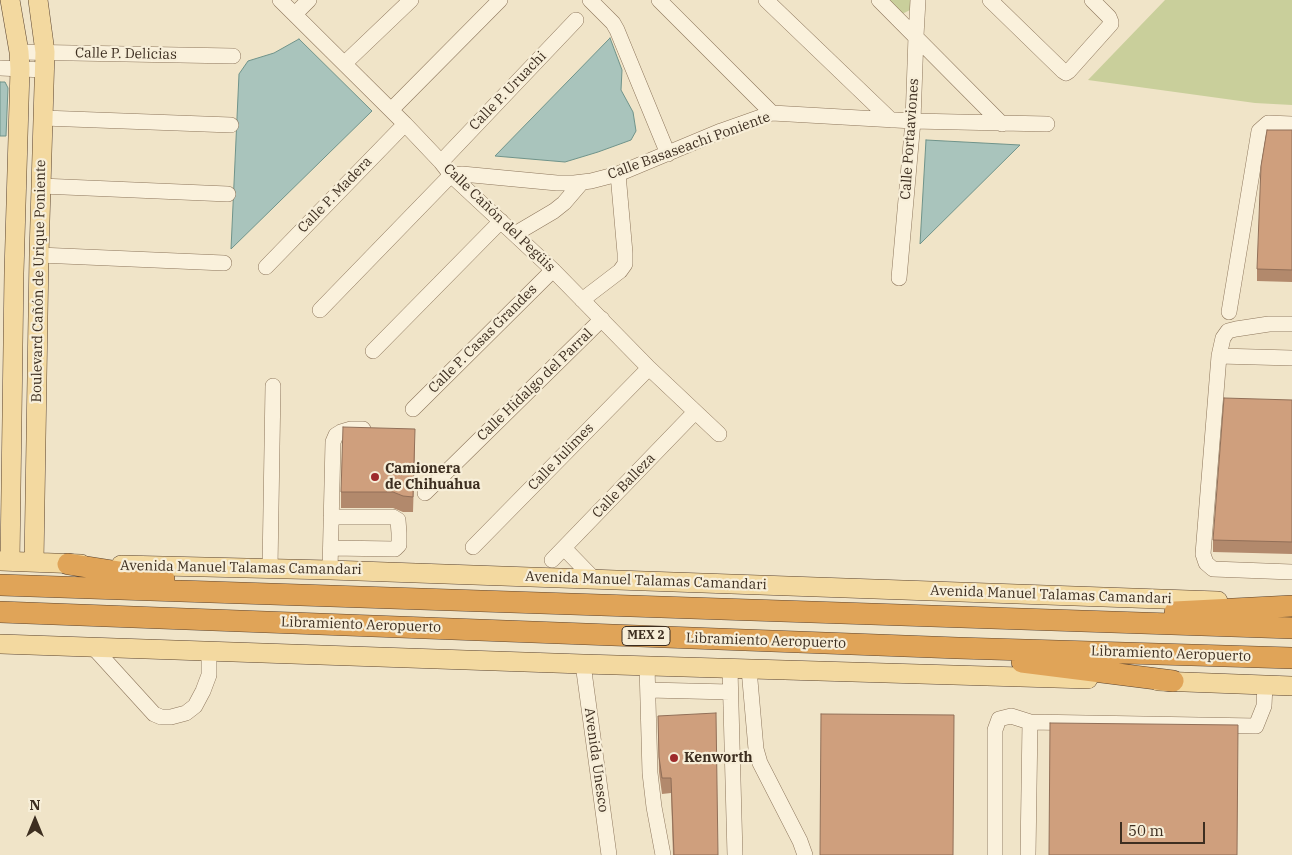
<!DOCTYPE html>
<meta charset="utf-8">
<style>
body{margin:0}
#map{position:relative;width:1292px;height:855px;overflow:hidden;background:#f0e4c8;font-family:"IBM Plex Serif",serif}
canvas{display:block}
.north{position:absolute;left:10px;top:795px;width:50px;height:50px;-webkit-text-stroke:4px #f7eed8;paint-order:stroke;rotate:0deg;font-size:14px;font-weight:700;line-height:20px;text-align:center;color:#3d2e20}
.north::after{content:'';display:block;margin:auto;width:18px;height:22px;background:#3d2e20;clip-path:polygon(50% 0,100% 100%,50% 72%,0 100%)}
.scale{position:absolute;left:1120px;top:822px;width:85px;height:22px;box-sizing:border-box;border:2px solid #3d2e20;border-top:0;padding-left:6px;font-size:15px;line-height:18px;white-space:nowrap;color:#3d2e20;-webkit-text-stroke:4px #f7eed8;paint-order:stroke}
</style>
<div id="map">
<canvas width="1292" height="855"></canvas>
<div class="north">N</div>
<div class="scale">50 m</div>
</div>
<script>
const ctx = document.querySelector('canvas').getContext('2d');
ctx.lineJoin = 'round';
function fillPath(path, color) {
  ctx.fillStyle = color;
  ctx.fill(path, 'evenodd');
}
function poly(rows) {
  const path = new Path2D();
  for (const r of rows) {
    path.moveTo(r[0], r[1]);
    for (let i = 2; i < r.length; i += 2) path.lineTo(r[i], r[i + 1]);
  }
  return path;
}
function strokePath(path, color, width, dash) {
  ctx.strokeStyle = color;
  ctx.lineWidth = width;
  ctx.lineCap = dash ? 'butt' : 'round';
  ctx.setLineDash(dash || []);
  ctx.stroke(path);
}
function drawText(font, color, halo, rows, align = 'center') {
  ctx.font = font + ' "IBM Plex Serif",serif';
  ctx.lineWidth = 4.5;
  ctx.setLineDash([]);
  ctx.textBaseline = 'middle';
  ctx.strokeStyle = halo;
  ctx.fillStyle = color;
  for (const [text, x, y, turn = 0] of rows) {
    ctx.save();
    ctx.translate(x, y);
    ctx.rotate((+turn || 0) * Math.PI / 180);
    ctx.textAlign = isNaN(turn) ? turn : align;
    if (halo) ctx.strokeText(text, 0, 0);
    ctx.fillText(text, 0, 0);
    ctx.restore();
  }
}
const green = poly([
 [888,0,911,0,910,10,902,14],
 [1165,0,1292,0,1292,105,1255,103,1088,80]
]);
const water = poly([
 [610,38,622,70,621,90,633,112,636,131,631,140,598,152,565,162,495,156,610,38],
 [299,39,372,111,231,249,239,74,248,61,274,53,299,39],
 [0,82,5,82,8,88,6,136,0,136,0,82],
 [926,140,1020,145,920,244,926,140]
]);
const minor = poly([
 [280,0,405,124,441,162,451,175,553,270,649,368,719,434],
 [590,0,613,23,617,30,668,154],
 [659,0,772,113],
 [766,0,891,120],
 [879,0,1002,124],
 [990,0,1063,71,1066,73,1069,71,1111,24,1111,22,1109,17,1092,0],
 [295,14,309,0],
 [19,52,233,56],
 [345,63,411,0],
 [0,68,44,70],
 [391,110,500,0],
 [43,118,231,125],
 [441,162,576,20],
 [41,186,228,194],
 [515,234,554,211,564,203,582,182],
 [39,255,224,263],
 [266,267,405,124],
 [899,278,913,121,916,36,918,0],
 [582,300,620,271,625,264,625,253,618,174],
 [320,310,451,175,462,174,557,183,574,183,591,181,618,174,721,131,772,113,913,121,1047,124],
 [1229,312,1259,131,1268,123,1292,124],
 [373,351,501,221],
 [1219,356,1223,338,1228,331,1236,329,1269,324,1292,324],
 [1292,358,1219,356,1203,554,1206,563,1213,569,1292,572],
 [413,409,553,270],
 [425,493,602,319],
 [331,517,393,517,398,520,399,533,399,545,395,549,331,548],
 [473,547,649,368],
 [564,548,594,579],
 [552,560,695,412],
 [270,568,273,386],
 [330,570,333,442,336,435,341,432,351,429,363,429],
 [93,647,154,714,161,717,171,717,186,713,195,706,203,691,209,675,209,651],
 [583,664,609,855],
 [647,666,650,773,654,807,663,855],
 [730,669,735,855],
 [749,669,756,749,760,763,800,841,805,855],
 [648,690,730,692],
 [995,855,995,730,999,719,1011,716,1030,722,1256,726,1264,706,1265,685],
 [1028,855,1030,722]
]);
const major = poly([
 [0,561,81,564],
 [10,561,14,273,20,69,19,52,10,0],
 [34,562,39,255,45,52,38,0],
 [121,565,330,570,1218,601],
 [0,644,583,664,1088,679],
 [1158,681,1292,686]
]);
const highway = poly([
 [68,564,164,579],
 [0,585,1292,628],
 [0,612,958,648,1292,658],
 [1175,612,1292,606],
 [1022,662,1173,681]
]);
const wall = poly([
 [1292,130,1292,282,1257,281,1257,269],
 [1292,400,1292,554,1213,552,1213,540],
 [415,445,413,512,403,512,393,508,341,508,341,492],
 [658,716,718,855,673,855,671,793,662,794,659,772]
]);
const building = poly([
 [1267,130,1292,130,1292,270,1257,269,1261,166,1267,130],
 [1224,398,1292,400,1292,542,1213,540,1224,398],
 [343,427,415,429,413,497,403,496,393,492,341,492,343,427],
 [716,713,718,855,674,855,671,778,662,778,659,757,658,716,716,713],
 [821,714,954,715,953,855,820,855,821,714],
 [1050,723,1238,725,1237,855,1049,855,1050,723]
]);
const markers = [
 [375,477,5,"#9e2a2b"],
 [674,758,5,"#9e2a2b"]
];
const shields = [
 [646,636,48]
];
const shieldNames = [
 ["MEX 2",646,636]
];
const streetNames = [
 ["Calle P. Delicias",126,54,1],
 ["Calle P. Uruachi",508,91,-46],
 ["Calle Portaaviones",910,139,-86],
 ["Calle Basaseachi Poniente",689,146,-20],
 ["Calle P. Madera",335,195,-46],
 ["Calle Cañón del Pegüis",499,218,44],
 ["Boulevard Cañón de Urique Poniente",39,281,-89],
 ["Calle P. Casas Grandes",483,339,-45],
 ["Calle Hidalgo del Parral",535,385,-44],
 ["Calle Julimes",561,457,-46],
 ["Calle Balleza",624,486,-46],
 ["Avenida Manuel Talamas Camandari",241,568,1],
 ["Avenida Manuel Talamas Camandari",646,581,2],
 ["Avenida Manuel Talamas Camandari",1051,595,2],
 ["Libramiento Aeropuerto",361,625,2],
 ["Libramiento Aeropuerto",766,641,2],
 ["Libramiento Aeropuerto",1171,654,2],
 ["Avenida Unesco",596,760,82]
];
const poiNames = [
 ["Camionera",385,469],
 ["de Chihuahua",385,485],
 ["Kenworth",684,758]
];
fillPath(green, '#c9cf9b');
fillPath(water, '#a9c4bc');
strokePath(water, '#6f938a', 1);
strokePath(minor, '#8d765c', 16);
strokePath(major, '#5b4430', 20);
strokePath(highway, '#5b4430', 22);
strokePath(minor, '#faf1dc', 15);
strokePath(major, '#f3d9a0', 19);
strokePath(highway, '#e0a458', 21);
fillPath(wall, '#b2896c');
fillPath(building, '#cf9f7d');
strokePath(building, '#916f58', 1);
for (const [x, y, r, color] of markers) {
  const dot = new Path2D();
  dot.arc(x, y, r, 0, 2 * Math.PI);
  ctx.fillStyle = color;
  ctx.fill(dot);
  strokePath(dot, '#f7eed8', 2);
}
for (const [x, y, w] of shields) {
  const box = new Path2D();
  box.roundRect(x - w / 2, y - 9.5, w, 19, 4);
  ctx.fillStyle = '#f7eed8';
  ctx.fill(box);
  strokePath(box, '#3d2e20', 1);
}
drawText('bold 12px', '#3d2e20', null, shieldNames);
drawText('14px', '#3d2e20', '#f7eed8', streetNames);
drawText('bold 14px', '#3d2e20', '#f7eed8', poiNames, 'left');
</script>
